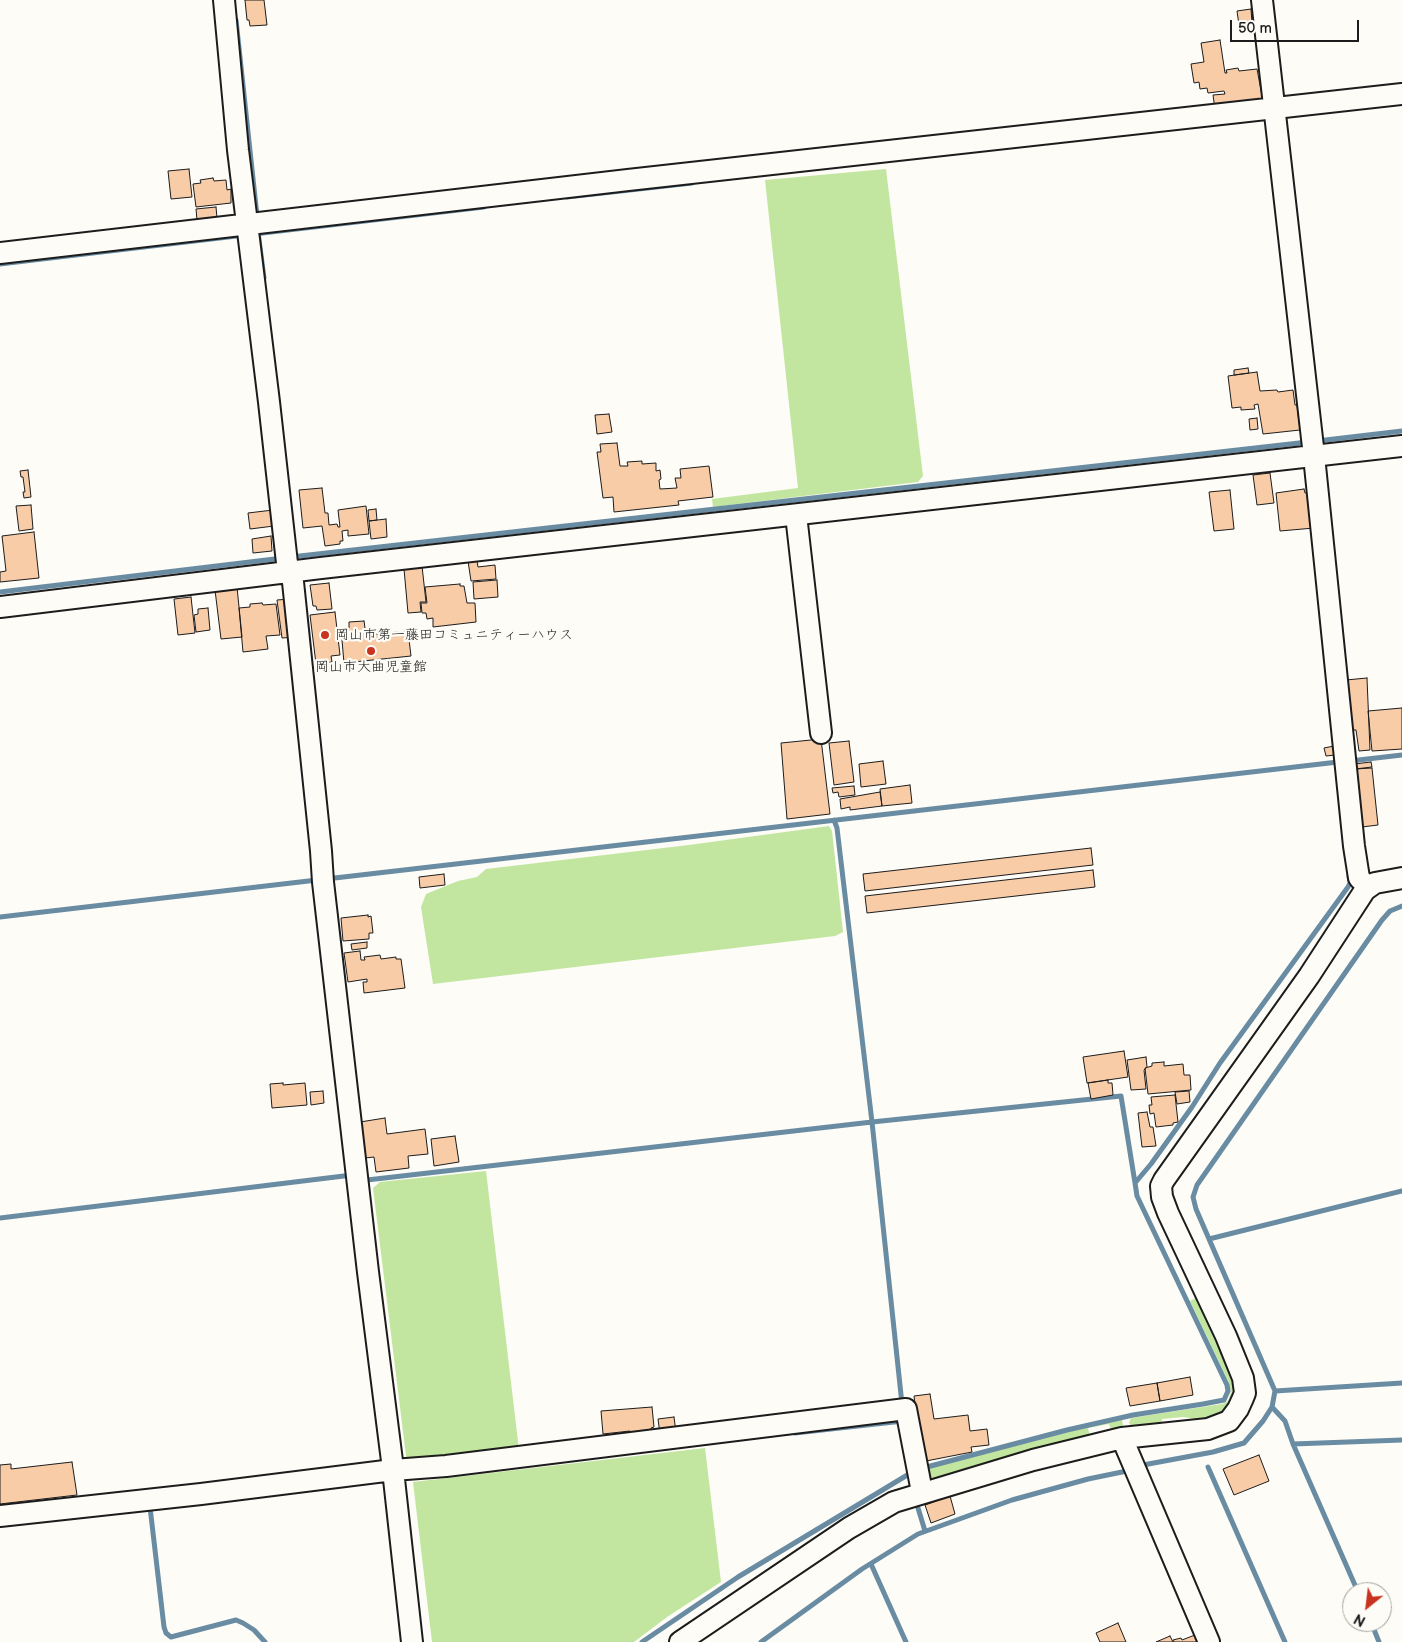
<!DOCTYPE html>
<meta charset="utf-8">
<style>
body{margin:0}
#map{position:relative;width:1402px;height:1642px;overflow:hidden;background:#fdfcf7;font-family:"Balsamiq Sans",sans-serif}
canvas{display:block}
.north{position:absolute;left:1342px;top:1582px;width:50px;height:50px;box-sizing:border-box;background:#fdfcf7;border:1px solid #a3a29f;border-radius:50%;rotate:209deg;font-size:14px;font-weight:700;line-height:20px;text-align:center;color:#1c1c1c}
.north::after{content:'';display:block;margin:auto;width:18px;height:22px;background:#c8321e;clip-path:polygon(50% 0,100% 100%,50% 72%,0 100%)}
.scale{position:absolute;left:1230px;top:20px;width:129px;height:22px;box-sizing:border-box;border:2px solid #1c1c1c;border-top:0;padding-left:6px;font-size:15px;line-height:18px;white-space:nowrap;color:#1c1c1c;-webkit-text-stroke:4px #fdfcf7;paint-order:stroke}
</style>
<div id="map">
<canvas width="1402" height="1642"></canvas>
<div class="north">N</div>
<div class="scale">50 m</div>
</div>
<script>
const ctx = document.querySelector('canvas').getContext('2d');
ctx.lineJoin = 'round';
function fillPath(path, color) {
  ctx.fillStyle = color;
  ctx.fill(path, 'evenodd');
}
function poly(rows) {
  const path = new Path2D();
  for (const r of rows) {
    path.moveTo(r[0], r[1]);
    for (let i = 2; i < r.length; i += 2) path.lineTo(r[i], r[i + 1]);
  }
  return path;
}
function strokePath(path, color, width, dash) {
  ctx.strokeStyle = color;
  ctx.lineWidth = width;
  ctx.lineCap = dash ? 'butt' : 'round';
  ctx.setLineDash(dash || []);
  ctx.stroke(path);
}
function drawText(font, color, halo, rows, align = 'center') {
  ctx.font = font + ' "Balsamiq Sans","Klee One",sans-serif';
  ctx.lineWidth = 4.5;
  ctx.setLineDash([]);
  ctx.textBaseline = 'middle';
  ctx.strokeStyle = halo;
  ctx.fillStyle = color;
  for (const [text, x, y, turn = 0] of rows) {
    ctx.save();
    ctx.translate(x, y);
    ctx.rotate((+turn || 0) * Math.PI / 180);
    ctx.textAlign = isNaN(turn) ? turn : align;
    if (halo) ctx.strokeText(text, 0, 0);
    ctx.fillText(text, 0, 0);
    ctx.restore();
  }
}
const green = poly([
 [886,169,923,476,918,482,713,507,712,499,798,488,765,180],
 [829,826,832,831,843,932,835,936,433,984,421,907,426,894,458,881,477,877,486,869,689,845],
 [486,1171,519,1450,407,1464,373,1188,380,1182],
 [1199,1296,1238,1387,1232,1408,1210,1421,1183,1417,1162,1419,1161,1426,1134,1429,1129,1423,1131,1418,1222,1404,1228,1401,1231,1392,1228,1381,1190,1301],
 [1118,1419,1122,1420,1124,1430,1121,1432,924,1482,921,1470],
 [1109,1424,1112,1433,1090,1437,1088,1428],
 [705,1448,721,1582,667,1617,634,1642,432,1642,413,1482]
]);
const stream = poly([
 [236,20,257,216],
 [567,197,692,183],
 [258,232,264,278],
 [254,234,484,207],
 [0,264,245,235],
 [1317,441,1402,431],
 [291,557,1308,442],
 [0,592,283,558],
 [1350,761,1402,755],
 [834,820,837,828,872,1122,902,1404],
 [326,879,1338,762],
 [0,917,317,880],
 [367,1180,872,1122,1121,1096,1135,1183],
 [0,1218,352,1175],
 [1209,1239,1402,1191],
 [1275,1391,1402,1383],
 [1272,1407,1285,1421,1293,1444,1358,1592],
 [795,1433,903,1421],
 [1293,1444,1402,1440],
 [1143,1465,1213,1452,1244,1443,1263,1421,1272,1407,1275,1391,1196,1209,1193,1197,1197,1185,1382,920,1390,911,1402,906],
 [1208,1467,1285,1642],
 [923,1468,1067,1430,1133,1415,1203,1404,1224,1400,1228,1391,1227,1385,1137,1196,1135,1183,1151,1164,1192,1107,1220,1063,1348,887,1350,883,1349,876],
 [150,1507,164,1627,166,1633,171,1637,236,1620,243,1623,254,1630,265,1642],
 [918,1508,925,1531],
 [871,1564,906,1642],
 [1371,1622,1379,1642],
 [642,1642,738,1577,914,1471],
 [761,1642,862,1569,918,1534,1012,1500,1088,1479,1127,1471]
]);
const building = poly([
 [245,0,264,0,267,25,250,26,249,20,247,20,245,0],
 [1251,9,1252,23,1239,25,1237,11,1251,9],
 [1220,40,1225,73,1227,73,1226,70,1238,68,1239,71,1257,69,1263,101,1215,109,1213,95,1225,94,1224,91,1208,93,1207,88,1200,89,1199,82,1194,83,1191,64,1204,62,1201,43,1220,40],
 [189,169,192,197,171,199,168,171,189,169],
 [213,178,214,181,226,180,227,190,231,189,231,203,196,207,193,184,201,183,200,180,213,178],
 [216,207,217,218,197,220,196,209,216,207],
 [1248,368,1249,373,1234,375,1234,370,1248,368],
 [1257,372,1260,391,1277,390,1278,392,1293,390,1295,405,1297,405,1300,430,1263,434,1258,404,1254,405,1255,409,1241,410,1241,407,1232,408,1228,376,1257,372],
 [609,414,612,432,597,434,595,415,609,414],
 [1257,418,1258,429,1250,430,1249,419,1257,418],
 [617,443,620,466,628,466,627,462,642,461,642,464,656,463,656,471,660,470,661,479,659,480,660,489,677,488,675,478,681,478,680,469,709,466,713,497,678,501,679,505,614,512,613,497,603,498,597,452,601,452,600,444,617,443],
 [28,470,31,497,24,498,23,492,25,492,23,477,21,477,20,471,28,470],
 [1270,473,1274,503,1257,505,1253,475,1270,473],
 [322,488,325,513,328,513,329,525,337,524,338,527,340,527,338,510,366,506,369,534,348,536,348,530,342,531,343,541,340,541,340,544,325,546,322,526,303,528,299,490,322,488],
 [1304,489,1305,493,1310,492,1314,528,1280,531,1276,493,1304,489],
 [1230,490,1234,529,1214,531,1209,492,1230,490],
 [31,505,33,529,19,531,16,506,31,505],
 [376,509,377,520,369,521,368,510,376,509],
 [273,510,274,526,250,529,248,513,273,510],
 [386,519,387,537,371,539,369,521,386,519],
 [34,532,39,578,0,582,0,572,6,571,2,536,34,532],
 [271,536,272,551,253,553,252,539,271,536],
 [468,561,477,561,478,567,495,565,496,579,471,581,468,561],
 [422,566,426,602,420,602,421,612,408,613,404,569,422,566],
 [497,580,498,597,474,599,473,582,497,580],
 [329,583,332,609,317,610,316,606,313,606,310,585,329,583],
 [460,584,460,586,464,586,467,603,475,603,476,622,433,627,433,618,427,619,426,613,422,613,421,603,427,603,425,587,460,584],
 [237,587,242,637,221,639,215,590,237,587],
 [191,597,195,633,178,635,174,599,191,597],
 [290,599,295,637,282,638,277,600,290,599],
 [262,603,263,605,276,604,280,635,266,636,268,649,243,652,239,608,250,607,250,604,262,603],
 [208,608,210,630,196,632,194,615,198,614,198,609,208,608],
 [335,612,340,655,331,656,332,662,316,664,310,615,335,612],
 [364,621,366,635,408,631,411,656,344,663,341,629,349,628,349,622,364,621],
 [329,665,330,671,323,672,322,666,329,665],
 [1367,678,1370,750,1359,751,1356,730,1351,730,1346,680,1367,678],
 [1402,708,1402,749,1372,751,1368,711,1402,708],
 [821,739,830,814,787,819,781,743,821,739],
 [849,741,854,782,834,785,829,743,849,741],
 [1334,746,1335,755,1326,756,1324,748,1334,746],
 [883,761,886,784,861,787,859,764,883,761],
 [1371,762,1372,767,1355,769,1354,764,1371,762],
 [1372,768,1378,825,1362,827,1355,769,1372,768],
 [910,785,912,803,882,806,880,789,910,785],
 [854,786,855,795,839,797,838,792,833,793,832,788,854,786],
 [880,792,882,806,850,810,850,807,841,809,840,799,880,792],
 [1091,848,1093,865,865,891,863,874,1091,848],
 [1093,870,1095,887,867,913,865,896,1093,870],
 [444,874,445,885,420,888,419,877,444,874],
 [368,915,368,917,371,916,373,933,369,933,369,939,343,941,341,918,368,915],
 [367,942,367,948,352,950,351,944,367,942],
 [360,951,361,960,365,960,364,957,380,955,381,959,396,957,396,959,401,959,405,988,364,993,363,982,367,982,367,979,348,982,344,953,360,951],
 [1124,1051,1128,1077,1087,1083,1083,1057,1124,1051],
 [1146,1057,1147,1067,1144,1070,1146,1089,1131,1090,1127,1060,1146,1057],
 [1164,1062,1164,1066,1183,1064,1184,1075,1190,1075,1191,1090,1148,1094,1145,1068,1152,1066,1152,1063,1164,1062],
 [1108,1080,1108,1083,1112,1083,1113,1095,1091,1099,1088,1083,1108,1080],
 [283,1083,283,1085,305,1083,307,1105,272,1108,270,1084,283,1083],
 [323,1091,324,1103,311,1105,310,1092,323,1091],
 [1189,1091,1190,1102,1177,1104,1175,1092,1189,1091],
 [1175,1095,1178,1122,1173,1123,1173,1125,1156,1127,1154,1113,1150,1114,1149,1105,1152,1105,1151,1097,1175,1095],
 [1147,1112,1150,1127,1153,1127,1156,1146,1142,1147,1138,1113,1147,1112],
 [385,1118,387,1134,425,1129,428,1154,408,1156,409,1168,376,1172,374,1157,365,1158,360,1122,385,1118],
 [455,1136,459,1162,434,1166,431,1139,455,1136],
 [1190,1377,1193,1395,1160,1401,1157,1383,1190,1377],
 [1157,1383,1160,1401,1130,1406,1126,1388,1157,1383],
 [930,1394,934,1419,968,1415,970,1431,987,1429,989,1445,971,1447,972,1452,926,1461,921,1451,914,1396,930,1394],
 [652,1407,654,1427,651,1428,651,1431,631,1433,630,1431,603,1434,601,1411,652,1407],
 [674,1417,676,1432,660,1434,658,1419,674,1417],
 [1259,1455,1269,1481,1234,1495,1223,1469,1259,1455],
 [72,1462,77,1495,0,1504,0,1465,11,1464,11,1469,72,1462],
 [950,1496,955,1514,931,1523,925,1505,950,1496],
 [1118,1623,1126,1642,1100,1642,1096,1633,1118,1623],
 [1195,1635,1197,1642,1174,1642,1173,1640,1181,1638,1182,1640,1195,1635],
 [1170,1636,1173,1642,1156,1642,1170,1636]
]);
const minor = poly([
 [224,0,238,150,269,402,287,563,293,582,321,851,323,882,368,1272,392,1461,412,1642],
 [1262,0,1314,456,1354,846,1359,878,1368,887],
 [0,253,628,180,1402,94],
 [796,515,821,733],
 [0,607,321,568,1402,446],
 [1122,1438,1209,1642],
 [0,1516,201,1494,393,1470,446,1466,906,1409,922,1492],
 [680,1642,849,1528,894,1502,1033,1460,1122,1438,1208,1429,1229,1421,1238,1409,1243,1398,1245,1393,1243,1378,1226,1336,1168,1213,1162,1197,1161,1186,1164,1180,1309,976,1365,890,1375,883,1402,878]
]);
const markers = [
 [325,635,5,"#c8321e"],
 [371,651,5,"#c8321e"]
];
const poiNames = [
 ["岡山市第一藤田コミュニティーハウス",335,635],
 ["岡山市大曲児童館",371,667,"center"]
];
fillPath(green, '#c2e69f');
strokePath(stream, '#698ca3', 5);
fillPath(building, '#f8cca7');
strokePath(building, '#1c1c1c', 1);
strokePath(minor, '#1c1c1c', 24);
strokePath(minor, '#fdfcf7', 20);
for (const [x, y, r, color] of markers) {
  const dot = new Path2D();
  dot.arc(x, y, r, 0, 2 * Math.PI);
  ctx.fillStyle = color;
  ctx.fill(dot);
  strokePath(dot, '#fdfcf7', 2);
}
drawText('14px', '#1c1c1c', '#fdfcf7', poiNames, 'left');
</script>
